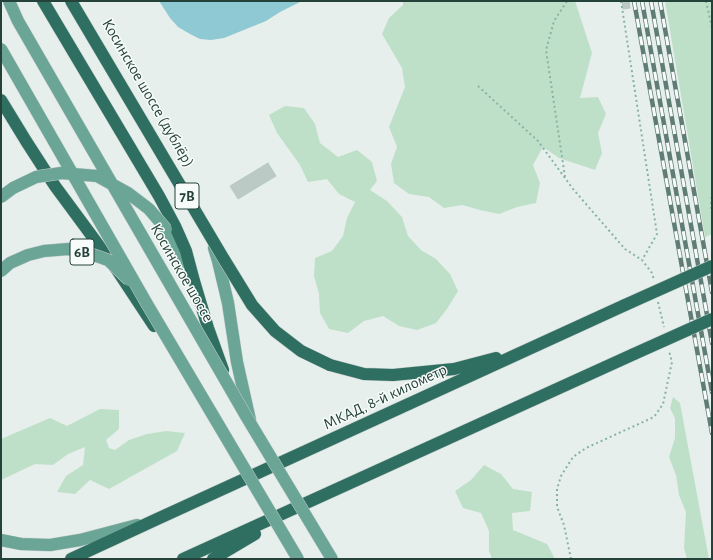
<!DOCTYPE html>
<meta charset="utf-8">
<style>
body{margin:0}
#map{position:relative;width:713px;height:560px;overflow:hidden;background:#e6efeb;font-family:"Alegreya Sans",sans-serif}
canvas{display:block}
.frame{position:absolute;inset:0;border:2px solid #24423a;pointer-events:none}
</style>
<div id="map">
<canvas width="713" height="560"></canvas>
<div class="frame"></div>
</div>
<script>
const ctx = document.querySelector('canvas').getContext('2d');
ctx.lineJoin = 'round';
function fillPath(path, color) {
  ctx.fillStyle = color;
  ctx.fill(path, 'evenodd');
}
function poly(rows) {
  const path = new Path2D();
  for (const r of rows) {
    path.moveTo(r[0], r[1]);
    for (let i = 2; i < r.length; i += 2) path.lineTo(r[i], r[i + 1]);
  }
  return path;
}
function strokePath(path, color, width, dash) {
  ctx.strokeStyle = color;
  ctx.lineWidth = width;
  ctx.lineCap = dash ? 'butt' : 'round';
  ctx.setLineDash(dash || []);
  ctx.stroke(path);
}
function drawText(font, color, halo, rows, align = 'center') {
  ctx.font = font + ' "Alegreya Sans",sans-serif';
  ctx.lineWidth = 3;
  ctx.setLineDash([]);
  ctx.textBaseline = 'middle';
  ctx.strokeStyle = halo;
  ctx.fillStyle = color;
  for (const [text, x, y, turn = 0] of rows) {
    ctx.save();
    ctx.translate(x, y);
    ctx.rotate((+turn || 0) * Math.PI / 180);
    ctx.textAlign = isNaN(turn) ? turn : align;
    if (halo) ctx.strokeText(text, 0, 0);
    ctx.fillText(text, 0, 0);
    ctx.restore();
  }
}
const green = poly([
 [403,1,575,1,592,53,580,98,598,97,606,114,598,133,602,153,595,170,559,158,543,147,533,165,540,183,536,203,517,207,499,214,480,210,462,205,444,208,429,197,409,194,394,183,391,164,397,147,389,127,405,87,402,68,382,34,389,18,403,5],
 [665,1,712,1,712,234,705,237],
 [285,106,304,108,315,124,320,143,338,157,357,150,372,162,377,181,370,190,387,201,402,217,408,236,421,250,436,259,450,274,458,291,447,309,436,323,417,330,399,326,383,316,364,321,348,333,329,329,320,313,319,294,314,276,315,258,332,251,343,236,347,218,355,202,339,194,327,179,308,182,300,165,277,133,269,115],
 [673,397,680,403,709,559,687,559,684,548,686,512,679,495,676,475,669,457,675,438,675,418,670,408],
 [100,409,119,410,119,429,106,440,109,448,115,450,129,440,147,434,166,431,185,433,177,451,109,489,90,480,75,494,57,492,66,476,83,465,85,447,68,454,53,465,35,464,1,480,1,439,50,418,67,426],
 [484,465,501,474,513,489,532,492,530,511,512,513,513,530,547,544,555,559,492,559,489,551,489,531,481,513,463,508,455,491,471,480]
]);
const water = poly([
 [159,1,302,1,280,12,266,21,224,38,211,40,200,39,190,34,178,27,170,18]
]);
const building = poly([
 [622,1,629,1,630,8,623,9,622,1],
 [268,163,276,176,238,199,230,186,268,163]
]);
const path = poly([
 [621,1,657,234,642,260],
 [706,1,712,28],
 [478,86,538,141,573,189,625,249,642,260,652,273,654,280],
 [565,177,546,50,554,21,567,1],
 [712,192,711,206,712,213],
 [658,302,664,327],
 [571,559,564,525,557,507,557,489,561,476,573,457,586,448,654,417,663,404,672,362,669,351]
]);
const major = poly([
 [166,229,180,252,187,268],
 [214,248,218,261,228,303,237,362,250,420],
 [1,540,21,544,50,545,80,540,137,525]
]);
const highway = poly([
 [43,1,159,196,175,226,186,251,194,281,208,328,223,370],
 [1,100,26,141,55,186,117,270,154,326],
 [330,365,364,374,393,375,454,369,496,358],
 [71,559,155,520,625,305],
 [183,559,634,354],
 [213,559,255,534]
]);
const rail = poly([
 [634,1,712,433],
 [642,1,712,392],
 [651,1,712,343],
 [660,1,712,292]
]);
const majorBridge = poly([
 [9,1,18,21,246,416,332,559],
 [1,49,147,304,298,559],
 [1,197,13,188,36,177,61,173,97,176,128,193,149,209,166,229],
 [1,271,10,263,28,255,44,251,68,249,88,253,108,260,129,280]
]);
const highwayBridge = poly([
 [71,1,222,256,252,305,275,331,301,351,330,365],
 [625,305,712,266],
 [634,354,712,319]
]);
const shields = [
 [187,196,24],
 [82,252,24]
];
const shieldNames = [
 ["7B",187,196],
 ["6B",82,252]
];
const streetNames = [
 ["Косинское шоссе (дублёр)",148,93,60],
 ["Косинское шоссе",182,273,60],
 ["МКАД, 8-й километр",385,397,-25]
];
fillPath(green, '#bfe0c8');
fillPath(water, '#8ec9d4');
fillPath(building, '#bbcac4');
strokePath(building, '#b8c9c2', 1);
strokePath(major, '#c2cac8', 13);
strokePath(highway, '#c2cac8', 13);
strokePath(path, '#86b3a5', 2, [2, 3]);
strokePath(major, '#6aa596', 12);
strokePath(highway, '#2f6f62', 12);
strokePath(rail, '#5f7d75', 4.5);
strokePath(rail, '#f7fbf9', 3, [9]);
strokePath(majorBridge, '#c2cac8', 13, []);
strokePath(highwayBridge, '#c2cac8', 13, []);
strokePath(majorBridge, '#6aa596', 12);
strokePath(highwayBridge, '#2f6f62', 12);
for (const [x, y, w] of shields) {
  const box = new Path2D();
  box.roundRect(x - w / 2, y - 13, w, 26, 3);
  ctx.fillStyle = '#f7fbf9';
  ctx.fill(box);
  strokePath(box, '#24423a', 1);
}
drawText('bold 15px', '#24423a', null, shieldNames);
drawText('16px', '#24423a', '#f7fbf9', streetNames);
</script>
